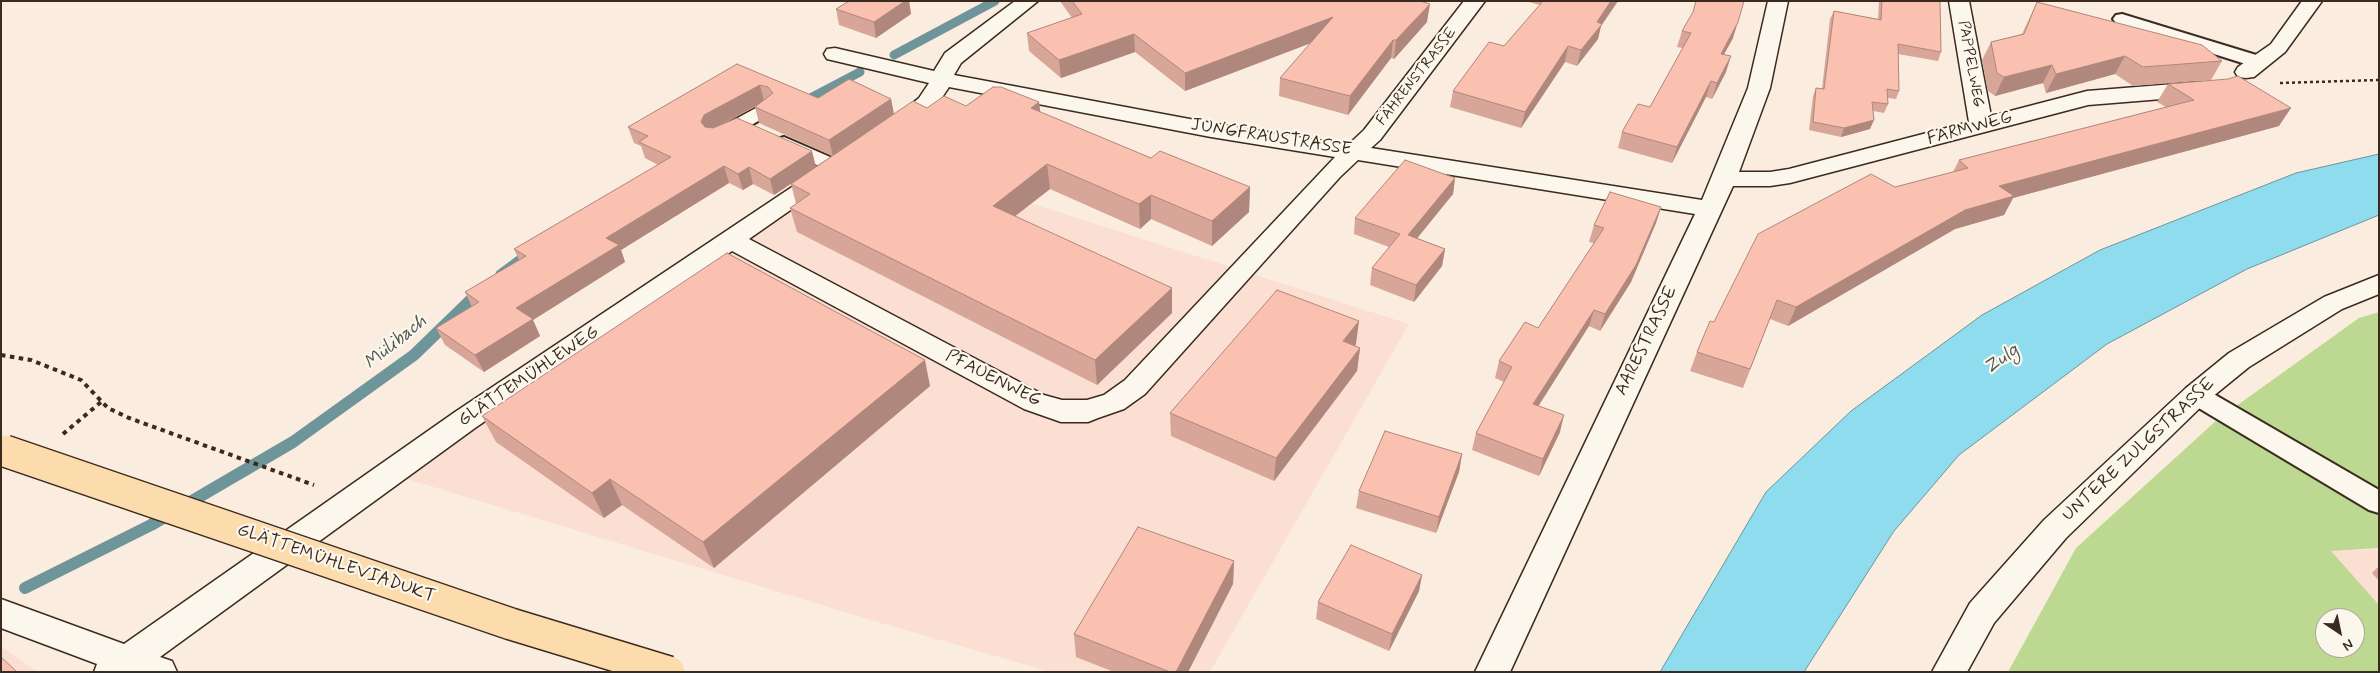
<!DOCTYPE html>
<meta charset="utf-8">
<style>
body{margin:0}
#map{position:relative;width:2380px;height:673px;overflow:hidden;background:#fbece0;font-family:Mynerve,sans-serif}
canvas{display:block}
.frame{position:absolute;inset:0;border:2px solid #3b2a1e;pointer-events:none}
.north{position:absolute;left:2315px;top:608px;width:50px;height:50px;box-sizing:border-box;background:#fbf7ec;border:1px solid #aea59a;border-radius:50%;rotate:146deg;font-size:14px;font-weight:700;line-height:20px;text-align:center;color:#3b2a1e}
.north::after{content:'';display:block;margin:auto;width:18px;height:22px;background:#3b2a1e;clip-path:polygon(50% 0,100% 100%,50% 72%,0 100%)}
</style>
<div id="map">
<canvas width="2380" height="673"></canvas>
<div class="frame"></div>
<div class="north">N</div>
</div>
<script>
const ctx = document.querySelector('canvas').getContext('2d');
ctx.lineJoin = 'round';
function fillPath(path, color) {
  ctx.fillStyle = color;
  ctx.fill(path, 'evenodd');
}
function poly(rows) {
  const path = new Path2D();
  for (const r of rows) {
    path.moveTo(r[0], r[1]);
    for (let i = 2; i < r.length; i += 2) path.lineTo(r[i], r[i + 1]);
  }
  return path;
}
function strokePath(path, color, width, dash) {
  ctx.strokeStyle = color;
  ctx.lineWidth = width;
  ctx.lineCap = dash ? 'butt' : 'round';
  ctx.setLineDash(dash || []);
  ctx.stroke(path);
}
function drawText(font, color, halo, rows, align = 'center') {
  ctx.font = font + ' Mynerve,sans-serif';
  ctx.lineWidth = 4.5;
  ctx.setLineDash([]);
  ctx.textBaseline = 'middle';
  ctx.strokeStyle = halo;
  ctx.fillStyle = color;
  for (const [text, x, y, turn = 0] of rows) {
    ctx.save();
    ctx.translate(x, y);
    ctx.rotate((+turn || 0) * Math.PI / 180);
    ctx.textAlign = isNaN(turn) ? turn : align;
    if (halo) ctx.strokeText(text, 0, 0);
    ctx.fillText(text, 0, 0);
    ctx.restore();
  }
}
const built = poly([
 [861,149,1409,324,1210,672,1051,672,881,623,394,475],
 [2379,549,2379,609,2329,551],
 [1,646,37,672,1,672]
]);
const green = poly([
 [2379,312,2379,548,2331,551,2379,605,2379,672,2008,672,2076,548,2218,419,2359,318],
 [2325,618,2355,618,2355,648,2325,648]
]);
const water = poly([
 [2379,154,2379,215,2247,269,2107,344,1959,455,1894,531,1804,672,1660,672,1766,492,1851,411,1982,315,2100,250,2296,173,2379,154]
]);
const streamFar1 = poly([
 [894,55,995,1],
 [801,103,860,72],
 [500,274,531,251]
]);
const stream = poly([
 [25,588,151,525,293,442,414,355,480,291]
]);
const pathFar1 = poly([
 [2280,83,2379,80]
]);
const path = poly([
 [1,355,31,360,81,380,108,408,129,418,314,485],
 [63,434,101,402]
]);
const lane = poly([
 [2122,14,2266,58,2268,62,2266,66,2259,68,2252,66,2116,23,2113,19,2116,15,2122,14],
 [765,103,772,105,775,109,772,113,724,141,717,143,710,141,707,137,710,133,765,103],
 [784,137,844,163,847,167,844,171,837,173,830,171,777,147,774,143,777,139,784,137],
 [2196,386,2205,389,2379,490,2379,513,2369,510,2187,401,2184,395,2187,389,2196,386]
]);
const street = poly([
 [1015,1,1038,1,961,63,954,75,1211,123,1348,145,1364,130,1464,1,1485,1,1380,140,1371,148,1702,200,1748,88,1768,1,1788,1,1770,88,1739,172,1770,172,1789,169,1969,122,1949,1,1969,1,1991,116,2087,91,2199,82,2207,84,2210,89,2207,94,2199,96,2088,105,1790,183,1770,186,1733,186,1510,672,1475,672,1695,214,1358,160,1340,177,1145,394,1124,409,1098,418,1088,422,1061,422,1024,409,732,251,475,428,160,657,172,661,177,672,94,672,97,664,1,628,1,599,124,644,455,412,816,171,824,169,832,171,836,176,832,181,749,239,1044,395,1062,400,1087,400,1104,395,1125,380,1335,157,1211,137,949,87,935,108,902,133,894,135,886,133,883,128,919,98,929,83,827,59,824,54,827,49,835,48,934,71,945,53,1015,1],
 [2302,1,2322,1,2285,52,2254,77,2246,78,2238,77,2235,72,2238,67,2271,44,2302,1],
 [2379,275,2379,294,2342,309,2249,367,2206,402,2066,538,1994,623,1967,672,1932,672,1970,603,2044,520,2186,388,2229,353,2324,297,2379,275]
]);
const highwayBridge = poly([
 [5,451,511,624,669,672]
]);
const wall = poly([
 [849,1,909,1,911,14,876,38,839,25,836,9],
 [1060,1,1420,1,1427,22,1394,59,1391,58,1348,115,1279,96,1280,78,1311,43,1185,91,1135,52,1061,78,1029,51,1027,33,1072,18],
 [1525,1,1618,1,1601,26,1598,39,1577,66,1565,62,1521,128,1450,107,1453,91,1504,46,1540,5],
 [1879,1,1940,1,1941,52,1938,61,1898,54,1899,91,1896,99,1888,98,1888,104,1884,113,1873,111,1870,129,1841,137,1809,130,1813,96,1816,88,1822,89,1830,19,1834,11,1878,19],
 [2037,2,2222,61,2211,80,2133,86,2115,74,2046,93,2043,83,1995,96,1988,91,1982,60,1991,42,2022,34],
 [1682,31,1733,38,1724,54,1726,72,1712,99,1706,97,1672,163,1618,148,1622,132,1650,107,1683,48,1677,47],
 [737,64,818,98,891,99,894,114,927,108,1039,102,1040,112,1151,158,1250,187,1249,212,1212,246,1151,219,1140,229,1050,189,1015,216,1172,313,1097,385,797,232,790,208,796,204,791,184,774,195,753,184,743,190,729,183,621,250,625,262,533,320,540,336,484,372,445,345,436,328,472,307,465,292,519,260,514,249,658,165,645,158,641,146,634,143,628,127],
 [755,107,759,123,832,156,816,166,721,125],
 [2168,84,2279,126,2013,198,2004,215,1955,229,1788,326,1770,319,1743,388,1690,371,1697,352,1714,322,1895,187,1953,172,1959,160,2166,107,2157,102],
 [1455,178,1453,194,1417,238,1445,249,1442,266,1414,302,1370,285,1372,268,1389,247,1354,234,1355,218],
 [1661,207,1656,223,1631,282,1600,331,1589,326,1538,406,1560,432,1539,476,1472,450,1476,433,1504,382,1495,378,1499,361,1538,328,1594,243,1589,242,1594,225],
 [1356,344,1355,346,1360,348,1357,371,1274,481,1171,436,1170,413],
 [930,386,714,568,622,505,604,518,496,442,482,416],
 [1462,454,1459,472,1436,533,1356,508,1359,491],
 [1234,561,1233,584,1188,672,1114,672,1076,657,1074,634],
 [2379,566,2379,581,2372,573],
 [1422,575,1419,591,1389,651,1316,619,1318,602]
]);
const shadedWall = poly([
 [905,1,909,1,911,14,876,38,874,22],
 [1611,1,1618,1,1601,26,1598,39,1577,66,1581,50,1597,22],
 [1430,4,1427,22,1394,59,1396,40],
 [1333,17,1332,35,1185,91,1185,73],
 [1738,22,1733,38,1716,69,1721,54],
 [1134,34,1135,52,1061,78,1059,60],
 [1393,40,1391,58,1348,115,1350,96],
 [1568,46,1565,62,1521,128,1525,112],
 [1731,56,1726,72,1712,99,1717,83],
 [2125,56,2115,74,2046,93,2056,74],
 [2052,65,2043,83,1995,96,2004,77],
 [1711,81,1706,97,1672,163,1677,147],
 [760,85,764,101,709,131,701,122,704,115],
 [891,99,894,115,833,156,829,140],
 [1039,102,1042,126,1031,108],
 [2291,108,2279,126,2013,198,2004,215,1955,229,1788,326,1796,307,1965,210,1999,186],
 [1874,120,1870,129,1841,137,1844,128],
 [812,151,816,167,774,195,770,179],
 [1047,164,1050,189,996,231,993,206],
 [724,166,729,183,621,250,625,262,533,320,540,336,484,372,475,355,516,308,606,238],
 [749,167,753,184,743,190,738,174],
 [1455,178,1453,194,1406,252,1408,235],
 [1250,187,1249,212,1212,246,1212,221],
 [1151,195,1151,219,1140,229,1139,204],
 [1661,207,1656,223,1631,282,1600,331,1605,314],
 [1445,249,1442,266,1414,302,1416,285],
 [1172,288,1172,313,1097,385,1095,360],
 [1594,310,1589,326,1529,421,1533,404],
 [1359,321,1356,344,1341,365,1343,341],
 [1360,348,1357,371,1274,481,1276,458],
 [925,360,930,386,714,568,703,542],
 [1564,415,1560,432,1539,476,1543,459],
 [1462,454,1459,472,1436,533,1439,517],
 [610,479,622,505,604,518,592,493],
 [1234,561,1233,584,1188,672,1176,672],
 [1422,575,1419,591,1389,651,1392,634]
]);
const building = poly([
 [849,1,905,1,874,22,836,9,849,1],
 [1072,1,1420,1,1430,4,1396,40,1393,40,1350,96,1280,78,1333,17,1185,73,1134,34,1059,60,1027,33,1082,14,1072,1],
 [1543,1,1611,1,1597,22,1602,24,1581,50,1568,46,1525,112,1453,91,1489,42,1504,46,1543,1],
 [1696,1,1744,1,1738,22,1721,54,1731,56,1717,83,1711,81,1677,147,1622,132,1638,104,1650,107,1691,33,1682,31,1693,12,1696,1],
 [1882,1,1940,1,1941,52,1898,44,1899,91,1887,89,1888,104,1872,102,1874,120,1844,128,1813,122,1816,88,1824,89,1834,11,1881,20,1882,1],
 [2037,2,2202,45,2222,61,2143,67,2125,56,2056,74,2052,65,2004,77,1997,73,1991,42,2024,34,2037,2],
 [737,64,818,98,849,79,891,99,829,140,755,107,773,93,768,87,760,85,704,115,701,122,705,127,713,128,737,118,812,151,770,179,749,167,738,174,724,166,606,238,619,245,516,308,533,319,475,355,436,328,479,302,465,292,526,256,514,249,671,157,639,142,648,136,628,127,737,64],
 [2238,76,2291,108,1999,186,2014,196,1965,210,1796,307,1777,300,1750,369,1697,352,1710,321,1714,322,1758,234,1871,174,1895,187,1968,168,1959,160,2194,100,2168,84,2228,79,2238,76],
 [993,87,1001,87,1039,102,1031,108,1151,158,1160,151,1250,187,1212,221,1151,195,1139,204,1047,164,993,206,1172,288,1095,360,790,208,810,194,791,184,913,101,927,108,944,96,966,106,993,87],
 [1405,160,1455,178,1408,235,1445,249,1416,285,1372,268,1400,234,1355,218,1405,160],
 [1610,192,1661,207,1636,265,1605,314,1594,310,1533,404,1564,415,1543,459,1476,433,1512,367,1499,361,1525,322,1538,328,1604,228,1594,225,1610,192],
 [727,253,925,360,703,542,610,479,592,493,482,416,727,253],
 [1277,290,1359,321,1343,341,1360,348,1276,458,1170,413,1277,290],
 [1385,431,1462,454,1439,517,1359,491,1385,431],
 [1138,527,1234,561,1176,672,1170,672,1074,634,1138,527],
 [1351,545,1422,575,1392,634,1318,602,1351,545],
 [1,657,17,672,1,672,1,657]
]);
const farStreetnames = [
 ["PAPPELWEG",1970,64,80],
 ["FÄHRENSTRASSE",1417,77,-52]
];
const streetNames = [
 ["FARMWEG",1970,129,-15],
 ["JUNGFRAUSTRASSE",1271,138,9],
 ["AARESTRASSE",1647,341,-64],
 ["GLÄTTEMÜHLEWEG",529,377,-34],
 ["PFAUENWEG",993,379,27],
 ["UNTERE ZULGSTRASSE",2139,450,-43],
 ["GLÄTTEMÜHLEVIADUKT",336,564,19]
];
const waterNames = [
 ["Mülibach",396,343,-39],
 ["Zulg",2002,360,-35]
];
fillPath(built, '#fbdfd2');
fillPath(green, '#bdd991');
fillPath(water, '#8edced');
strokePath(water, '#6d959a', 1);
strokePath(streamFar1, '#6d959a', 9);
strokePath(stream, '#6d959a', 12);
strokePath(lane, '#3b2a1e', 4);
strokePath(street, '#3b2a1e', 3);
strokePath(pathFar1, '#3b2a1e', 2.5, [3, 3]);
strokePath(path, '#3b2a1e', 4, [4.5, 4.5]);
fillPath(lane, '#fbf7ec');
fillPath(street, '#fbf7ec');
strokePath(highwayBridge, '#3b2a1e', 34, []);
strokePath(highwayBridge, '#fcdcac', 31);
fillPath(wall, '#d7a698');
fillPath(shadedWall, '#af877c');
fillPath(building, '#fac1b1');
strokePath(building, '#af877c', 1);
drawText('15px', '#3b2a1e', '#fbf7ec', farStreetnames);
drawText('18px', '#3b2a1e', '#fbf7ec', streetNames);
drawText('italic 19px', '#505652', '#fbf7ec', waterNames);
</script>
